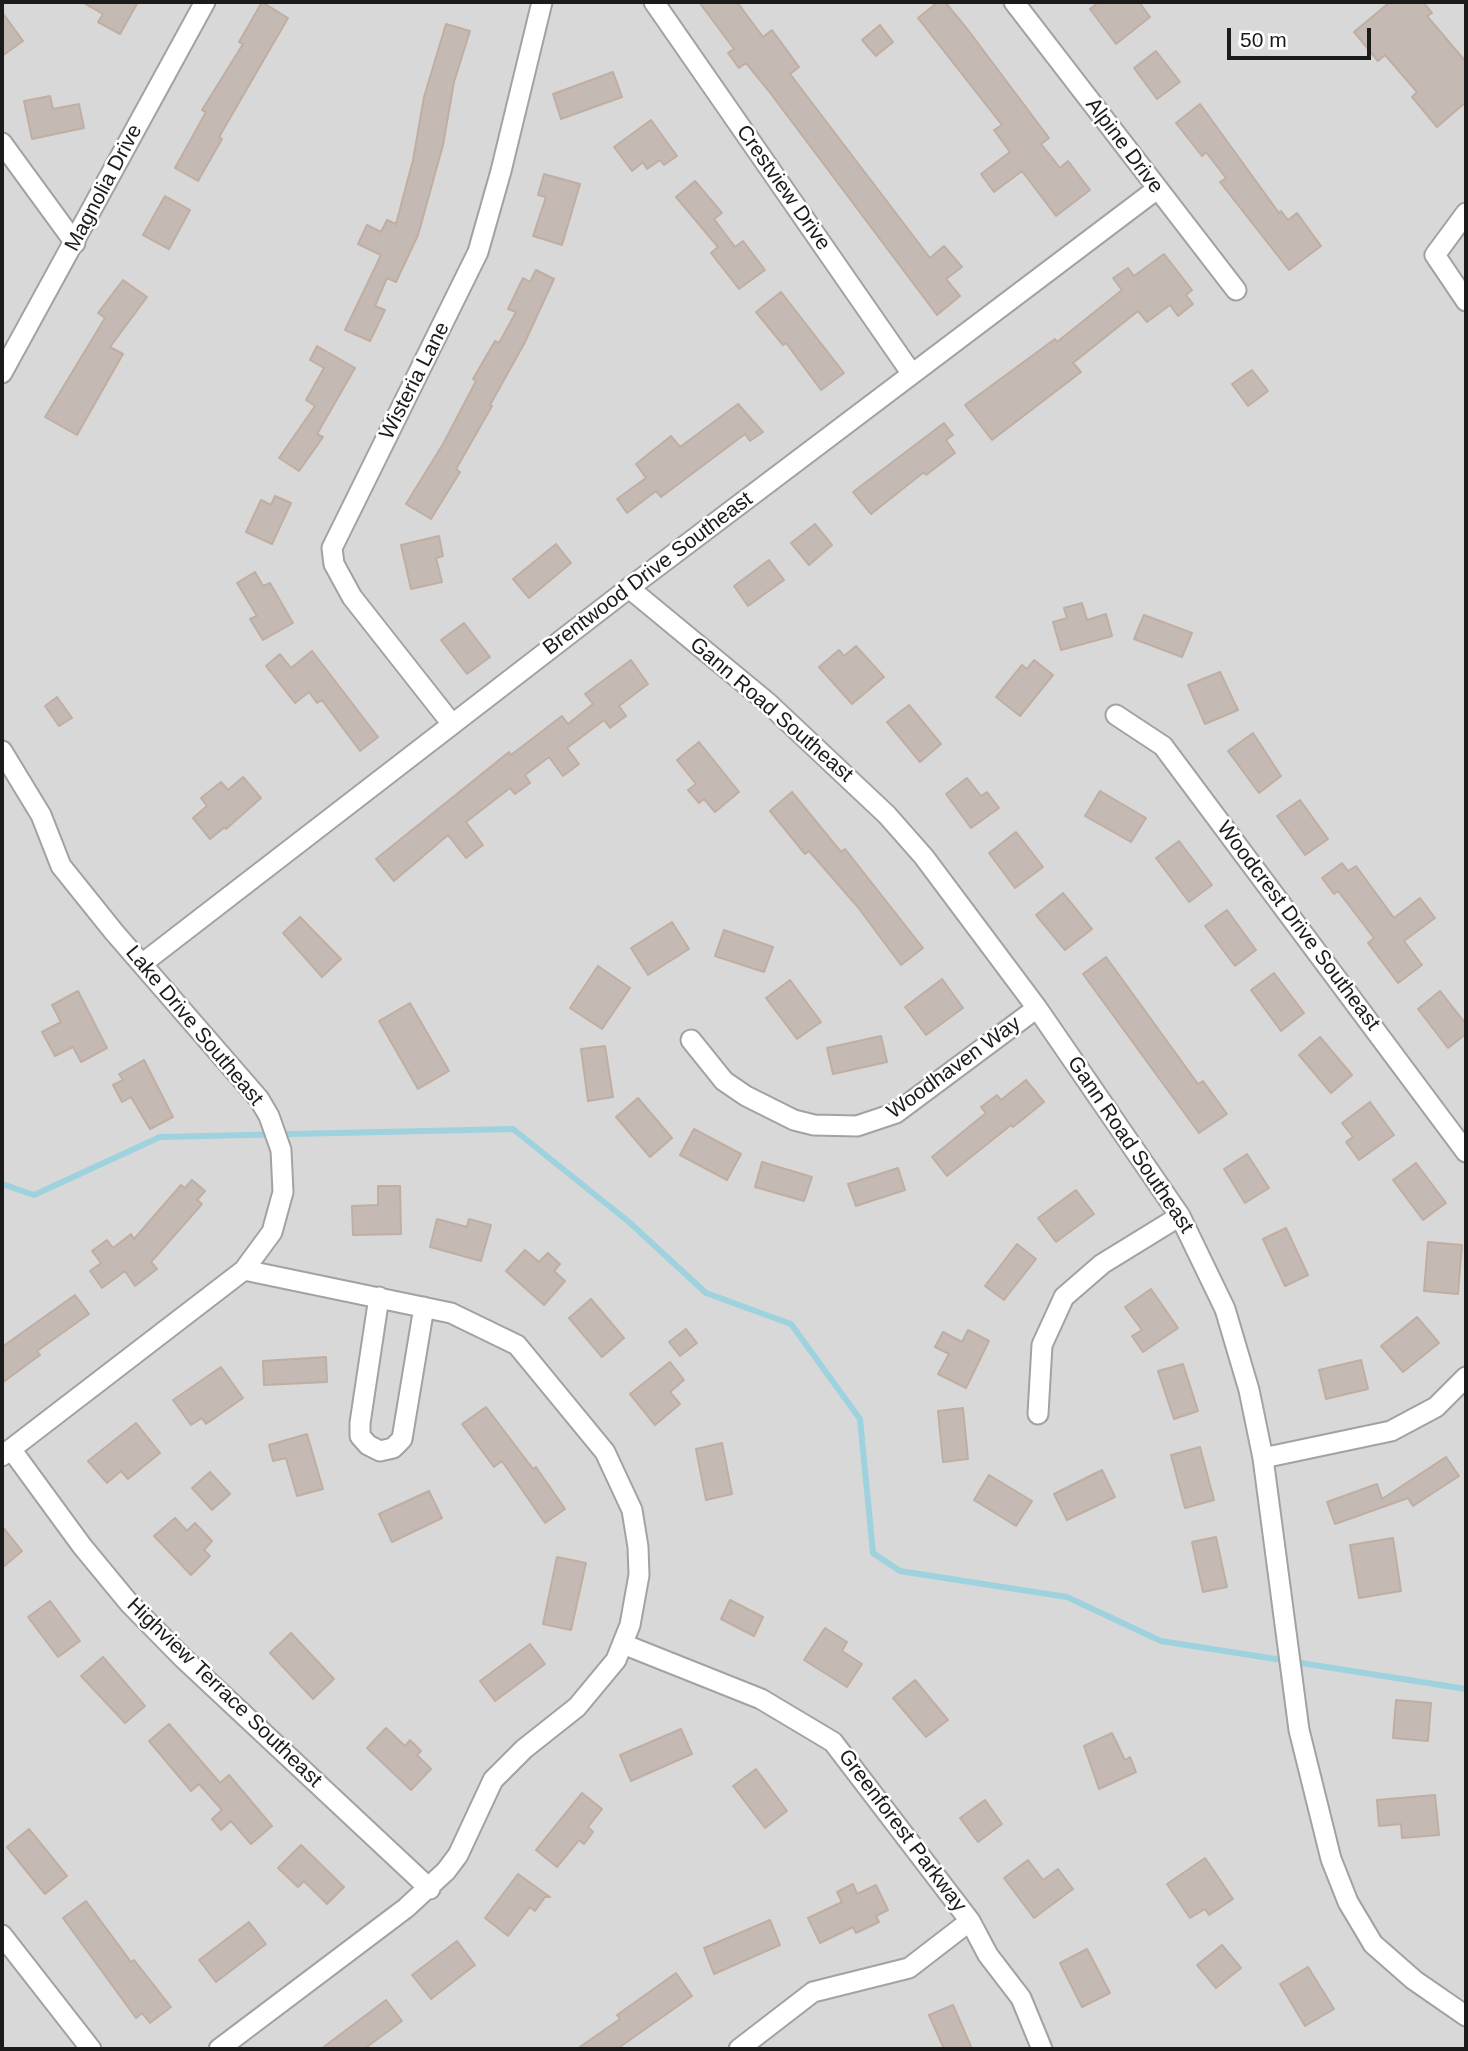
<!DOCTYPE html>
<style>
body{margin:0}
#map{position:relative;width:1468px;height:2051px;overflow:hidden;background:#ede8e0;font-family:Arial,sans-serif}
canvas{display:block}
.frame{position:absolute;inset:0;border:4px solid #1b1b1b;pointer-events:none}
.scale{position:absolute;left:1227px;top:28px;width:144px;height:32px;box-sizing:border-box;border:4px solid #1b1b1b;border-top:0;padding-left:9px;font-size:21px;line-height:24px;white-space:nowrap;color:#1b1b1b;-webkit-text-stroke:5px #fff;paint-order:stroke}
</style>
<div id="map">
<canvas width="1468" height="2051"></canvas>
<div class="frame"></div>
<div class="scale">50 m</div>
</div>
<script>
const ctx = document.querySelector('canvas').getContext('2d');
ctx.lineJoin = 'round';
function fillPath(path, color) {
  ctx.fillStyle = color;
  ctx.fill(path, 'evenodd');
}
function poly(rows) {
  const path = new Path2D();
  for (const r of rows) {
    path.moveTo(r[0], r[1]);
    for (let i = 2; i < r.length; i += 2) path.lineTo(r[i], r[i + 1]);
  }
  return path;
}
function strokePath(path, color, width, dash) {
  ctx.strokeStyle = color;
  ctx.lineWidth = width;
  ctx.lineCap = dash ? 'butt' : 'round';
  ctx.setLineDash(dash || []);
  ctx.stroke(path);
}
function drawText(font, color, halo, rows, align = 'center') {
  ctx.font = font + ' Arial,sans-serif';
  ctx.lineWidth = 5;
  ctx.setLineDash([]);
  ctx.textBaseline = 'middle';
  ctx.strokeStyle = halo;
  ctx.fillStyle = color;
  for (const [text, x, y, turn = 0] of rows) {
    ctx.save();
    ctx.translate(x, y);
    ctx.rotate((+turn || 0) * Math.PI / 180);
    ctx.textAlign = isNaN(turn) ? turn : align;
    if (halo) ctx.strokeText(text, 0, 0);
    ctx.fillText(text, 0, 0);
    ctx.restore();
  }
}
const residential = poly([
 [2,2,1466,2,1466,2049,2,2049]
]);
const stream = poly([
 [2,1184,34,1195,160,1137,513,1129,629,1222,706,1293,791,1324,860,1419,873,1553,900,1571,1067,1597,1161,1641,1466,1689]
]);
const building = poly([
 [82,2,138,2,120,34,98,22,103,14,82,2],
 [262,2,288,18,219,137,222,139,198,181,175,168,206,112,202,110,243,44,239,42,262,2],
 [699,2,737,2,763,37,772,30,799,67,790,74,930,258,944,246,962,267,946,279,960,296,937,315,768,90,746,63,739,68,728,53,734,49,699,2],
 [938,2,945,2,968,30,1049,138,1041,144,1060,168,1068,161,1090,190,1056,216,1022,171,994,192,981,174,1010,152,994,130,1002,125,918,18,938,2],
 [1099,2,1139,2,1150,17,1116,44,1090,9,1099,2],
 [1390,2,1423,2,1432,13,1427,16,1466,62,1466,102,1437,127,1412,97,1417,92,1385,55,1378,61,1354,32,1390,2],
 [2,12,23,41,2,56,2,12],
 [446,24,470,31,454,82,443,145,418,235,396,282,387,278,375,306,385,310,370,341,345,330,381,255,358,244,367,225,381,232,387,220,396,224,413,160,424,97,446,24],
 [880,25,893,42,876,56,862,40,880,25],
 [1156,51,1180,82,1157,99,1134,68,1156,51],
 [613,72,622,97,561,119,553,94,613,72],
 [50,96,53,109,79,104,84,128,32,139,24,101,50,96],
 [1200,104,1279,213,1281,211,1288,220,1297,213,1321,246,1289,270,1220,182,1226,178,1206,152,1202,156,1176,123,1200,104],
 [651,120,677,156,664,165,660,160,647,169,643,162,632,171,614,147,651,120],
 [544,174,580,184,562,245,533,236,546,197,538,195,544,174],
 [695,181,722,213,714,219,735,247,743,241,765,270,739,289,711,253,718,247,676,197,695,181],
 [165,196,190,210,169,249,143,235,165,196],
 [1164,254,1192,290,1186,295,1193,304,1178,316,1170,305,1147,322,1138,311,1073,363,1081,372,992,440,965,405,1055,339,1057,342,1122,290,1113,278,1128,268,1134,276,1164,254],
 [536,270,554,279,524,344,490,405,492,406,456,469,460,472,431,519,406,504,443,444,476,381,473,379,495,341,499,343,516,312,508,309,523,278,530,282,536,270],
 [123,280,147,297,110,347,123,354,77,435,45,417,105,318,98,313,123,280],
 [781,292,844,373,821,390,786,343,783,345,756,312,781,292],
 [317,346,355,368,317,434,323,437,299,471,279,458,315,406,306,400,324,368,310,360,317,346],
 [1252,370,1268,391,1248,406,1232,384,1252,370],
 [738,404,763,432,750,441,745,434,661,497,656,491,627,513,617,499,646,478,636,464,671,436,680,447,738,404],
 [944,423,953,435,946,440,955,453,926,475,924,472,871,514,853,492,944,423],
 [275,496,291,503,272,544,246,532,261,500,271,505,275,496],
 [815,524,832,545,809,565,791,543,815,524],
 [439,536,443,556,436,558,442,582,411,589,401,545,439,536],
 [556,544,571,563,529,598,513,579,556,544],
 [769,560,784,580,748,606,734,586,769,560],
 [255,572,263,586,270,583,293,623,263,640,250,619,257,616,237,583,255,572],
 [1082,603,1087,620,1106,614,1112,636,1061,650,1053,622,1067,618,1064,608,1082,603],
 [1144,615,1192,633,1182,657,1134,639,1144,615],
 [464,623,490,657,467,674,441,640,464,623],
 [856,646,884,677,852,704,819,667,839,650,844,656,856,646],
 [312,651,378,737,360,751,322,700,317,703,309,692,295,703,266,666,280,654,291,668,312,651],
 [631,660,648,684,619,706,626,716,610,728,604,720,567,748,579,764,563,776,549,757,525,775,530,783,515,794,510,788,466,822,483,845,466,858,448,835,394,881,376,859,509,752,511,755,562,716,568,724,593,704,585,694,631,660],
 [1034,660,1053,675,1020,716,996,697,1022,665,1027,669,1034,660],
 [1220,672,1238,710,1205,724,1188,685,1220,672],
 [57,697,72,718,59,726,45,706,57,697],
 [909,705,941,744,920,762,887,722,909,705],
 [1253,733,1281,776,1259,793,1228,751,1253,733],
 [699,742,739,792,715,812,704,799,699,803,688,790,696,784,677,760,699,742],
 [243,777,261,798,226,829,225,827,210,839,193,818,207,806,201,798,221,782,228,790,243,777],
 [967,778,981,796,987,792,999,808,971,828,946,794,967,778],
 [1100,791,1146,818,1131,842,1085,816,1100,791],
 [792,792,841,852,845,849,923,948,901,965,857,906,809,851,805,854,770,811,792,792],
 [1300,800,1328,839,1305,855,1277,816,1300,800],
 [1016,832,1043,867,1015,888,989,853,1016,832],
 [1179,841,1212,885,1189,902,1156,858,1179,841],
 [1342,863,1348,871,1356,866,1394,918,1420,898,1435,918,1404,941,1422,965,1398,983,1368,943,1374,938,1338,891,1334,894,1322,878,1342,863],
 [1063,893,1092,929,1065,950,1036,915,1063,893],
 [1227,910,1256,950,1235,966,1205,926,1227,910],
 [300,917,341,959,322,977,283,933,300,917],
 [672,922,689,949,648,975,631,948,672,922],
 [724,930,773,947,764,972,715,956,724,930],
 [1106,957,1198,1084,1203,1081,1227,1114,1199,1133,1083,974,1106,957],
 [598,966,630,988,602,1029,570,1008,598,966],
 [1274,973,1304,1013,1281,1031,1251,990,1274,973],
 [942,979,963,1008,926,1035,905,1007,942,979],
 [790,980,821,1022,797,1039,766,998,790,980],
 [78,991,107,1048,81,1062,73,1047,55,1056,42,1032,61,1022,52,1005,78,991],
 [1440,991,1466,1024,1466,1034,1448,1048,1418,1009,1440,991],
 [410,1003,449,1071,418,1089,379,1021,410,1003],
 [881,1036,887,1062,833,1074,827,1048,881,1036],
 [1320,1037,1352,1075,1331,1093,1299,1055,1320,1037],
 [605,1046,613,1097,588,1101,581,1049,605,1046],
 [144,1060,173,1117,150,1129,131,1097,122,1102,113,1085,123,1080,119,1074,144,1060],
 [1026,1080,1044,1102,1013,1127,1011,1125,947,1176,932,1157,986,1113,981,1107,997,1095,1001,1100,1026,1080],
 [638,1098,672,1138,650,1157,616,1117,638,1098],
 [1370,1102,1394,1135,1359,1160,1346,1142,1353,1137,1342,1123,1370,1102],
 [694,1129,741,1154,727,1180,680,1155,694,1129],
 [1247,1154,1269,1188,1245,1203,1224,1169,1247,1154],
 [762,1162,812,1177,804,1201,755,1187,762,1162],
 [1416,1163,1446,1203,1423,1220,1393,1180,1416,1163],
 [898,1168,905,1190,856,1206,848,1184,898,1168],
 [192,1180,205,1191,197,1200,202,1204,151,1262,157,1269,135,1286,125,1271,102,1288,90,1271,101,1263,92,1251,107,1240,113,1248,131,1234,134,1239,181,1185,185,1188,192,1180],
 [378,1186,400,1186,401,1234,353,1235,352,1206,378,1205,378,1186],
 [1076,1190,1094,1214,1056,1242,1038,1218,1076,1190],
 [437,1219,467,1227,469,1219,491,1225,481,1261,430,1247,437,1219],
 [1286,1228,1308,1275,1285,1286,1263,1239,1286,1228],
 [1428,1242,1462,1245,1458,1294,1424,1291,1428,1242],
 [1017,1244,1036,1259,1004,1300,985,1286,1017,1244],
 [525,1250,539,1262,548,1253,560,1264,554,1271,565,1281,544,1305,506,1271,525,1250],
 [1151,1289,1178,1328,1143,1352,1132,1336,1142,1330,1125,1307,1151,1289],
 [75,1295,89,1314,37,1351,40,1355,2,1383,2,1347,75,1295],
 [591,1299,624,1338,602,1357,569,1318,591,1299],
 [1417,1317,1439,1343,1403,1372,1381,1346,1417,1317],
 [686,1329,697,1343,680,1356,669,1342,686,1329],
 [968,1330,989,1341,966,1388,938,1374,949,1354,935,1347,943,1332,962,1342,968,1330],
 [326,1357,327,1382,264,1385,263,1361,326,1357],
 [1361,1360,1368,1389,1326,1399,1319,1370,1361,1360],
 [670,1362,684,1380,670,1392,680,1404,655,1425,630,1394,670,1362],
 [1183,1364,1198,1411,1174,1419,1158,1371,1183,1364],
 [221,1367,243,1398,206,1424,202,1418,191,1425,173,1400,221,1367],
 [486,1407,533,1469,536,1467,565,1509,545,1523,502,1461,494,1467,462,1424,486,1407],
 [963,1408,968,1459,943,1462,938,1411,963,1408],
 [136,1423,160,1453,128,1479,121,1471,107,1483,88,1461,136,1423],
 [307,1434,323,1489,297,1496,286,1458,273,1461,269,1445,307,1434],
 [722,1443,732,1494,706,1500,696,1449,722,1443],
 [1200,1447,1214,1500,1185,1508,1171,1455,1200,1447],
 [1446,1457,1459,1476,1413,1506,1408,1498,1335,1524,1327,1502,1377,1484,1382,1499,1446,1457],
 [1102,1470,1115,1497,1067,1520,1054,1494,1102,1470],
 [210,1472,230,1494,212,1510,192,1488,210,1472],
 [989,1475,1032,1501,1016,1526,974,1500,989,1475],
 [429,1491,442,1518,392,1542,379,1514,429,1491],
 [175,1518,187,1531,195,1523,212,1541,204,1550,210,1556,191,1575,154,1536,175,1518],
 [2,1526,22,1551,2,1568,2,1526],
 [1216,1537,1227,1587,1203,1592,1192,1542,1216,1537],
 [1393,1538,1401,1591,1359,1598,1350,1545,1393,1538],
 [557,1557,586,1563,571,1630,543,1624,557,1557],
 [730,1600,763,1617,754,1636,721,1619,730,1600],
 [50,1601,80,1641,58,1657,28,1617,50,1601],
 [825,1628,847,1642,842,1651,862,1664,847,1687,804,1660,825,1628],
 [291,1633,334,1679,313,1699,270,1653,291,1633],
 [530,1644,545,1664,495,1701,480,1681,530,1644],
 [103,1657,145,1706,125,1723,81,1676,103,1657],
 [915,1680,948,1720,926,1737,893,1698,915,1680],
 [1396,1700,1431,1703,1428,1741,1393,1738,1396,1700],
 [169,1724,220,1783,229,1775,272,1826,251,1844,231,1821,221,1830,212,1819,222,1810,199,1784,191,1791,149,1741,169,1724],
 [386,1728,405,1746,410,1740,421,1751,417,1755,431,1769,411,1790,367,1748,386,1728],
 [681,1729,692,1754,631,1781,620,1755,681,1729],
 [1112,1733,1125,1760,1130,1757,1136,1772,1099,1789,1084,1746,1112,1733],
 [756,1769,787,1811,765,1828,733,1786,756,1769],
 [582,1793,602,1809,588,1827,593,1832,584,1844,579,1840,557,1867,536,1850,582,1793],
 [1435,1795,1439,1835,1402,1838,1401,1824,1379,1826,1377,1800,1435,1795],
 [985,1800,1002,1824,978,1842,960,1818,985,1800],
 [29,1829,67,1876,45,1894,7,1847,29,1829],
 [301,1845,344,1887,327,1904,304,1881,298,1887,278,1868,301,1845],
 [1205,1858,1233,1899,1209,1915,1205,1909,1190,1918,1167,1884,1205,1858],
 [1028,1860,1043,1880,1058,1869,1073,1889,1034,1918,1004,1878,1028,1860],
 [518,1874,550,1897,545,1897,535,1911,530,1907,508,1936,485,1918,518,1874],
 [853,1884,857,1894,876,1885,888,1910,876,1916,879,1922,856,1933,853,1927,820,1943,808,1918,842,1902,837,1892,853,1884],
 [86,1901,131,1962,134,1960,171,2007,150,2023,142,2013,136,2018,63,1918,86,1901],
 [770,1920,780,1945,714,1974,704,1948,770,1920],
 [249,1922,266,1944,216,1982,199,1960,249,1922],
 [457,1941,475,1965,431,1999,412,1975,457,1941],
 [1222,1945,1241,1968,1216,1988,1197,1965,1222,1945],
 [1087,1949,1110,1993,1082,2007,1060,1963,1087,1949],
 [1308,1967,1334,2009,1305,2026,1280,1984,1308,1967],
 [676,1973,692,1996,617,2049,577,2049,620,2019,617,2015,676,1973],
 [386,2000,402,2021,364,2049,321,2049,386,2000],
 [953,2005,972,2049,944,2049,929,2015,953,2005]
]);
const street = poly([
 [654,2,912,374],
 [1014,2,1236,290],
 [2,143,75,243],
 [1466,213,1435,255,1466,301],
 [2,373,205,2],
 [629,588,767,702,887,815,924,857,1037,1008,1180,1216,1225,1309,1249,1390,1263,1458,1299,1730,1331,1859,1348,1902,1373,1944,1414,1980,1466,2016],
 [1116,715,1163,746,1466,1152],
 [452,724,352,597,334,564,332,548,478,252,501,171,542,2],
 [2,751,41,815,61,866,114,932,259,1099,269,1116,281,1150,283,1192,272,1232,244,1270,2,1456],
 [143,963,629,588,1157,189],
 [691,1040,724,1081,746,1096,794,1120,814,1125,857,1126,896,1113,1037,1008],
 [379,1297,360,1423,360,1436,368,1445,380,1451,393,1448,402,1439,424,1307],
 [1038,1414,1042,1345,1064,1297,1102,1264,1180,1216],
 [11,1449,82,1546,129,1603,183,1658,430,1889],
 [1263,1458,1391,1431,1436,1407,1466,1377],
 [623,1644,761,1699,833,1742,970,1921,988,1955,1021,1998,1042,2049],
 [2,1935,91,2049],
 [219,2049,406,1908,446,1871,458,1855,493,1780,524,1749,577,1707,616,1660,630,1625,639,1575,638,1547,632,1510,605,1452,517,1345,451,1313,244,1270],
 [739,2049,813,1992,909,1968,970,1921]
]);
const streetNames = [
 ["Alpine Drive",1124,146,53],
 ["Magnolia Drive",104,188,-62],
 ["Crestview Drive",783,188,55],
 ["Wisteria Lane",415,381,-63],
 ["Brentwood Drive Southeast",648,574,-37],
 ["Gann Road Southeast",771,710,41],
 ["Woodcrest Drive Southeast",1298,926,53],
 ["Lake Drive Southeast",194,1026,50],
 ["Woodhaven Way",954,1068,-36],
 ["Gann Road Southeast",1130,1145,56],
 ["Highview Terrace Southeast",224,1693,44],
 ["Greenforest Parkway",902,1831,53]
];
fillPath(residential, '#d9d8d8');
strokePath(stream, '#9ed2de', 6);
fillPath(building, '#c5bab3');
strokePath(building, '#bfaea2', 2);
strokePath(street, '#a2a2a2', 23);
strokePath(street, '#fff', 19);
drawText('21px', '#1b1b1b', '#fff', streetNames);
</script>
